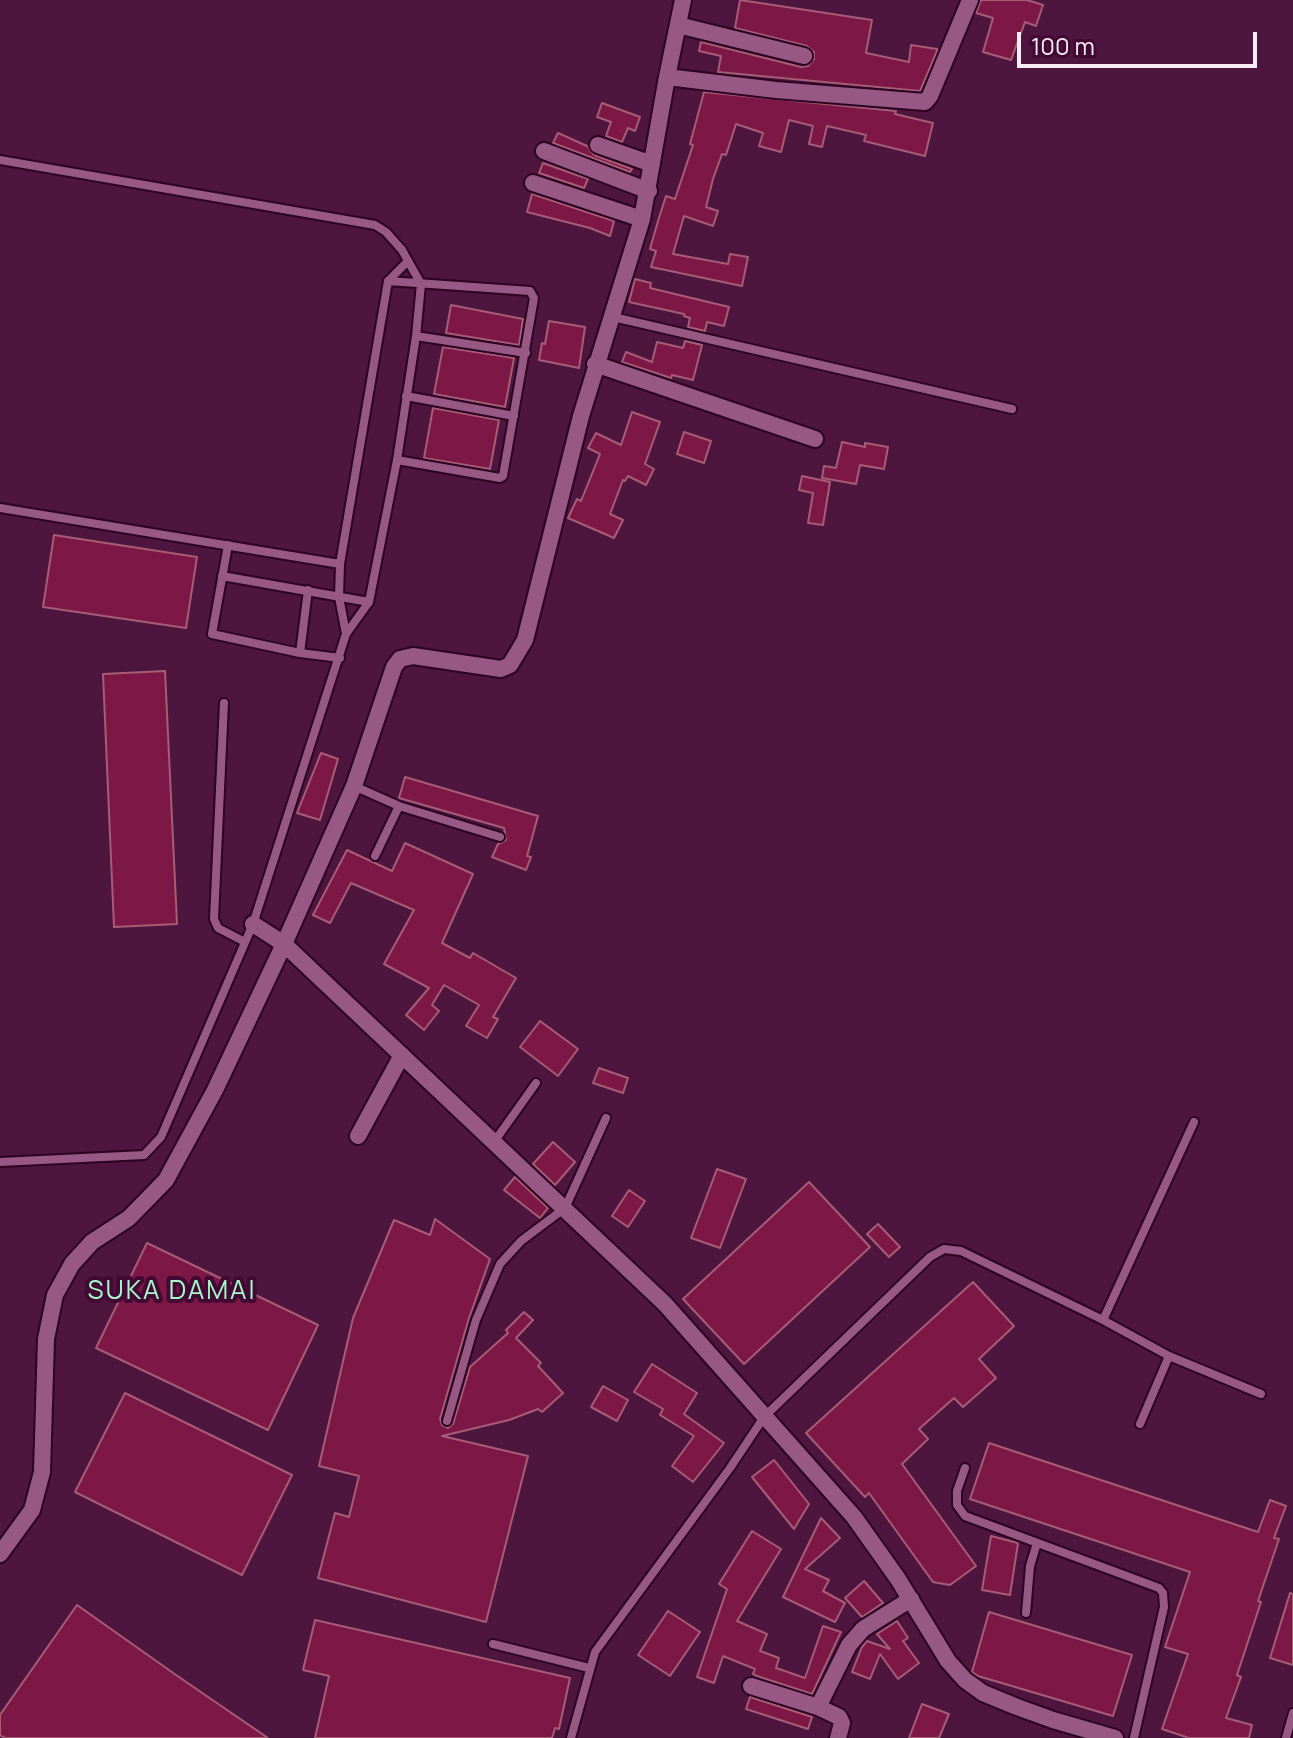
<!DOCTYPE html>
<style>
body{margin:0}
#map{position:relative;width:1293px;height:1738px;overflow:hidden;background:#4e153f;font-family:Manrope,sans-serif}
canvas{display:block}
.scale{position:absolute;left:1017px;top:32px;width:240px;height:36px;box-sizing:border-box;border:4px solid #fbecf6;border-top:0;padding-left:10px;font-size:24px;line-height:28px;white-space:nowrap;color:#fbecf6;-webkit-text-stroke:6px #420935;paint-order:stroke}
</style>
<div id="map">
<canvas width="1293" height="1738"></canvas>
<div class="scale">100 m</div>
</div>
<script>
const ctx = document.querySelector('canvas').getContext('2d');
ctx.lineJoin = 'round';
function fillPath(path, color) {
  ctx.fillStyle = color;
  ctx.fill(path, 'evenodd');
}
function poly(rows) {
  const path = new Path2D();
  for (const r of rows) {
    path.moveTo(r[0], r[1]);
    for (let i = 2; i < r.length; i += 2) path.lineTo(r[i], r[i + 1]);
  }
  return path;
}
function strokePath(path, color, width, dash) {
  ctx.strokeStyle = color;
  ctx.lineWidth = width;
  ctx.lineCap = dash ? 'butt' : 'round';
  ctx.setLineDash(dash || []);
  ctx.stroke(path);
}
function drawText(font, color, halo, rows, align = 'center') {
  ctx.font = font + ' Manrope,sans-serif';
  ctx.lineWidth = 8;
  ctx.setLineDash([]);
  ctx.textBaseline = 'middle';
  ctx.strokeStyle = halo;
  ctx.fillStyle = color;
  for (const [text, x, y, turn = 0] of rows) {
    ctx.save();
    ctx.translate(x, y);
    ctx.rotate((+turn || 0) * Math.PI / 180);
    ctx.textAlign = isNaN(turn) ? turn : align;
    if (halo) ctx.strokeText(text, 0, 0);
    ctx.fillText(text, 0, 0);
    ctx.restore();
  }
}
const building = poly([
 [740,0,872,20,866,53,909,62,911,45,937,49,937,51,920,91,718,72,721,56,699,51,701,42,801,67,808,66,814,59,814,52,807,46,735,28,740,0],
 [981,0,1027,0,1043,5,1036,26,1025,22,1011,60,983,52,993,18,976,13,981,0],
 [704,92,896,111,895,114,933,123,925,156,864,141,866,135,827,126,822,147,809,144,813,126,789,120,781,152,759,146,763,133,736,124,726,155,722,154,713,179,706,207,718,211,713,226,684,216,673,254,728,264,730,254,748,257,742,286,651,267,656,251,650,249,658,221,666,196,675,199,693,145,690,144,704,92],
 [602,103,640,117,635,131,628,128,622,142,606,136,611,122,597,117,602,103],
 [558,133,587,146,594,155,632,169,630,172,553,143,558,133],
 [543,163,588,179,584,188,539,173,543,163],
 [532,194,614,221,610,236,590,228,527,212,532,194],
 [635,279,651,283,650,288,729,307,724,326,707,322,705,331,688,327,690,318,684,316,684,314,629,302,635,279],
 [451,305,523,319,519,345,446,333,451,305],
 [549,321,585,327,579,368,539,360,542,343,545,344,549,321],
 [685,341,702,345,693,380,672,375,671,378,622,362,626,352,652,362,657,342,683,348,685,341],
 [443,347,514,358,505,407,434,394,443,347],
 [433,408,499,420,490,469,424,458,433,408],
 [632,412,660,422,645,464,654,469,646,485,628,476,625,481,623,480,610,514,623,520,614,538,568,518,577,499,581,501,600,454,588,448,596,433,621,445,632,412],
 [684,432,711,441,704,463,677,454,684,432],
 [842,442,865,447,865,443,888,447,884,469,860,465,856,484,822,478,824,466,836,468,842,442],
 [802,476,830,482,823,525,808,523,813,493,799,490,802,476],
 [54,535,197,557,186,628,43,607,54,535],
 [165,671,177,924,114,927,103,674,165,671],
 [321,753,338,759,320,820,297,813,321,753],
 [405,777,538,816,527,856,531,857,526,870,492,857,498,844,506,840,504,828,399,798,405,777],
 [405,843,473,874,442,943,470,958,473,953,516,978,493,1017,498,1019,487,1038,466,1026,479,1005,444,985,432,1005,439,1011,424,1030,406,1015,429,988,384,964,414,910,351,883,330,923,313,915,347,850,392,871,405,843],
 [540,1021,578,1049,558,1076,520,1047,540,1021],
 [599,1068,628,1078,623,1093,593,1083,599,1068],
 [553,1142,575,1162,555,1185,533,1164,553,1142],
 [717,1169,746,1179,720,1248,691,1238,717,1169],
 [515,1177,548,1208,540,1218,504,1190,515,1177],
 [809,1182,870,1247,744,1364,683,1299,809,1182],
 [629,1190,645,1201,628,1227,612,1216,629,1190],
 [435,1219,490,1259,469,1318,440,1419,442,1425,448,1428,453,1424,470,1367,508,1333,506,1330,524,1312,533,1320,516,1338,541,1363,538,1366,563,1393,542,1412,538,1409,509,1420,442,1436,528,1456,486,1622,318,1578,335,1513,349,1517,359,1476,319,1466,353,1318,394,1220,430,1235,435,1219],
 [878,1224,900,1247,889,1257,867,1234,878,1224],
 [147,1243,318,1325,268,1430,96,1348,147,1243],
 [973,1282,1014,1326,979,1359,996,1378,963,1407,954,1398,919,1429,928,1439,902,1464,976,1566,950,1585,933,1582,869,1493,865,1497,806,1433,973,1282],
 [652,1364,697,1393,684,1414,724,1443,693,1482,672,1466,694,1436,660,1415,663,1409,634,1392,652,1364],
 [603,1386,628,1400,617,1421,591,1407,603,1386],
 [125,1393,292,1475,242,1575,75,1492,125,1393],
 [989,1443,1258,1532,1270,1500,1286,1506,1274,1538,1279,1539,1258,1601,1261,1602,1237,1675,1241,1677,1226,1718,1252,1725,1249,1738,1189,1738,1162,1729,1188,1654,1165,1647,1190,1572,970,1499,989,1443],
 [774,1460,809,1504,794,1529,752,1477,774,1460],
 [821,1518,840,1538,805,1569,829,1580,823,1591,845,1603,835,1622,783,1597,821,1518],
 [752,1531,781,1549,737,1621,767,1634,760,1651,779,1658,776,1668,805,1678,823,1626,841,1632,812,1694,757,1676,753,1674,755,1669,723,1656,714,1683,697,1677,727,1589,719,1584,752,1531],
 [991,1536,1018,1543,1010,1595,982,1590,991,1536],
 [864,1581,883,1603,862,1617,845,1598,864,1581],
 [1290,1593,1293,1594,1293,1665,1270,1658,1290,1593],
 [77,1605,176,1675,268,1738,5,1738,0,1735,0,1715,77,1605],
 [668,1611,700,1632,670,1676,638,1655,668,1611],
 [989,1612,1132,1655,1113,1716,978,1676,972,1672,989,1612],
 [315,1620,570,1678,559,1729,555,1728,552,1738,315,1738,329,1676,303,1670,315,1620],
 [897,1621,908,1638,903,1641,919,1663,898,1679,880,1654,870,1679,852,1672,862,1647,867,1641,890,1649,877,1634,897,1621],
 [750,1697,812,1717,808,1729,746,1709,750,1697],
 [922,1704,949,1714,939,1738,909,1738,922,1704]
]);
const service = poly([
 [0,160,375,225,386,232,402,250,421,284,416,336,397,460,369,602,346,634,253,924,161,1137,144,1155,0,1162],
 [388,281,530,291,534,298,503,476,500,478,397,460],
 [613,317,1012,409],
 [416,336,526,353],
 [406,396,514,416],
 [0,508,340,564],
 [228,545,212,634,300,653,340,658],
 [222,576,369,602],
 [346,634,339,597,340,564,388,281,407,262],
 [300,653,308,590],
 [224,703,214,919,218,928,245,942],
 [354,786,399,806,500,837],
 [375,856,399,806],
 [494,1142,536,1083],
 [1103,1320,1169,1356,1261,1394],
 [447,1421,476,1320,500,1264,521,1241,565,1208,606,1118],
 [1140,1424,1169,1356],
 [965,1468,957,1491,957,1505,965,1516,1159,1588,1163,1593,1164,1607,1134,1738],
 [1026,1613,1030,1566,1037,1543],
 [493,1644,589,1668],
 [571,1738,595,1652,730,1468,764,1417,930,1257,944,1249,961,1251,1103,1320,1194,1122],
 [1286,1738,1293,1713]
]);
const minor = poly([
 [683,0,667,77,642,219,581,416,525,640,510,665,501,669,413,656,400,659,394,667,354,786,284,944,665,1304,854,1517,898,1579,948,1661,965,1680,983,1693,1017,1707,1053,1720,1115,1738],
 [678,25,804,56],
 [667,77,776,90,925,102,930,96,970,0],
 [598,145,652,164],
 [544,151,649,191],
 [533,183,642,219],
 [595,364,815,439],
 [358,1136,402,1055],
 [0,1554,32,1510,42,1472,46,1339,55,1295,72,1264,92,1242,129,1218,166,1180,215,1090,284,944,253,924],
 [751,1686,818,1707],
 [838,1738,842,1723,839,1717,818,1707,849,1645,863,1629,911,1599]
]);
const quarterNames = [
 ["SUKA DAMAI",172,1292]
];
fillPath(building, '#7d1745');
strokePath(building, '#a65d75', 2);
strokePath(service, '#2d0323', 12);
strokePath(minor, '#2d0323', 20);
strokePath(service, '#975984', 8);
strokePath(minor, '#975984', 16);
ctx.letterSpacing = '2px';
drawText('26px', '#a7f7ca', '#420935', quarterNames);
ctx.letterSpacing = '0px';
</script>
